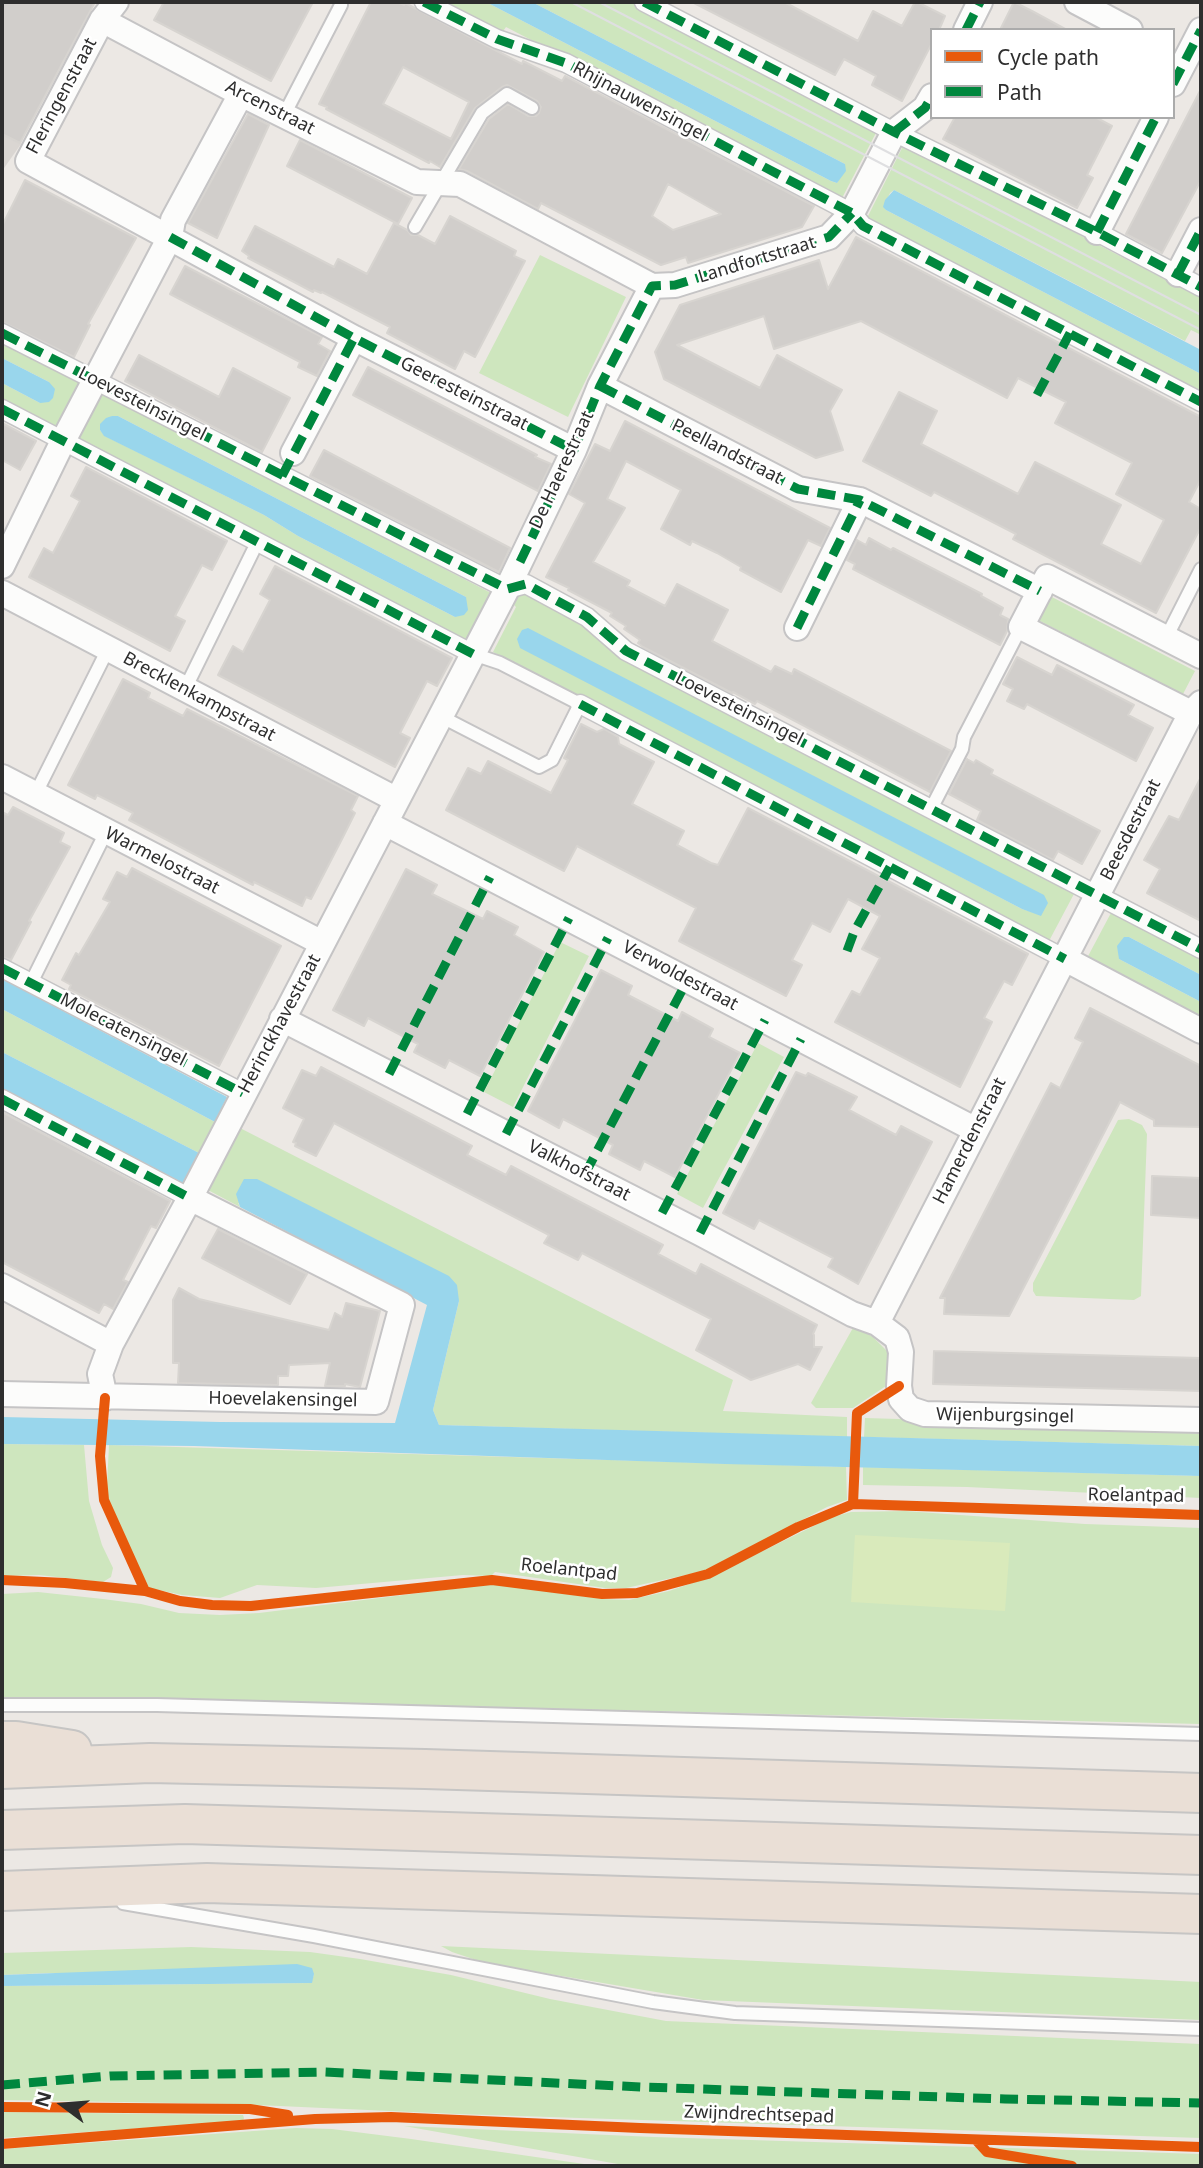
<!DOCTYPE html>
<style>
body{margin:0}
#map{position:relative;width:1203px;height:2168px;overflow:hidden;background:#ece8e4;font-family:"Noto Sans",sans-serif}
canvas{display:block}
.frame{position:absolute;inset:0;border:4px solid #2e2e2e;pointer-events:none}
.legend{position:absolute;left:930px;top:28px;width:245px;height:91px;box-sizing:border-box;background:#fff;border:2px solid #ababab;margin:0;padding:9px 12px;list-style:none;font-size:21px;color:#2e2e2e}
.legend li{display:flex;align-items:center;gap:14px;height:35px}
.legend b{width:35px;border:2px solid #ababab}
.north{position:absolute;left:28px;top:2070px;width:70px;height:70px;-webkit-text-stroke:5px #fff;paint-order:stroke;rotate:286deg;font-size:19px;font-weight:700;line-height:28px;text-align:center;color:#2e2e2e}
.north::after{content:'';display:block;margin:auto;width:24px;height:32px;background:#2e2e2e;clip-path:polygon(50% 0,100% 100%,50% 72%,0 100%)}
</style>
<div id="map">
<canvas width="1203" height="2168"></canvas>
<div class="frame"></div>
<ul class="legend">
<li><b style="height:9px;background:#e8590c"></b>Cycle path</li>
<li><b style="height:9px;background:#00873e"></b>Path</li>
</ul>
<div class="north">N</div>
</div>
<script>
const ctx = document.querySelector('canvas').getContext('2d');
ctx.lineJoin = 'round';
function fillPath(path, color) {
  ctx.fillStyle = color;
  ctx.fill(path, 'evenodd');
}
function poly(rows) {
  const path = new Path2D();
  for (const r of rows) {
    path.moveTo(r[0], r[1]);
    for (let i = 2; i < r.length; i += 2) path.lineTo(r[i], r[i + 1]);
  }
  return path;
}
function strokePath(path, color, width, dash) {
  ctx.strokeStyle = color;
  ctx.lineWidth = width;
  ctx.lineCap = dash ? 'butt' : 'round';
  ctx.setLineDash(dash || []);
  ctx.stroke(path);
}
function drawText(font, color, halo, rows, align = 'center') {
  ctx.font = font + ' "Noto Sans",sans-serif';
  ctx.lineWidth = 5;
  ctx.setLineDash([]);
  ctx.textBaseline = 'middle';
  ctx.strokeStyle = halo;
  ctx.fillStyle = color;
  for (const [text, x, y, turn = 0] of rows) {
    ctx.save();
    ctx.translate(x, y);
    ctx.rotate((+turn || 0) * Math.PI / 180);
    ctx.textAlign = isNaN(turn) ? turn : align;
    if (halo) ctx.strokeText(text, 0, 0);
    ctx.fillText(text, 0, 0);
    ctx.restore();
  }
}
const green = poly([
 [439,2,486,2,831,181,837,183,845,164,532,2,634,2,878,129,841,200,506,27,501,34],
 [904,144,1201,298,1201,335,1191,330,1185,341,894,190,890,193,884,207,886,210,1201,374,1201,395,866,220],
 [540,255,626,297,568,417,479,373],
 [2,341,81,382,57,429,2,400,2,383,40,403,49,382,2,358],
 [104,392,491,593,466,642,78,440],
 [112,416,118,416,466,597,455,617,298,536,264,515,105,436,100,430],
 [521,591,1075,892,1049,941,493,652,516,607,514,605],
 [732,757,1041,915,1022,909],
 [1050,596,1195,671,1183,694,1038,620],
 [1112,911,1201,957,1201,975,1129,937,1119,959,1201,1002,1201,1023,1086,960],
 [560,942,589,956,513,1107,484,1092],
 [2,1009,215,1122,199,1153,2,1052],
 [758,1043,784,1057,703,1208,677,1194],
 [1129,1119,1142,1125,1147,1134,1141,1296,1134,1300,1036,1296,1033,1291,1033,1283,1118,1120],
 [238,1127,733,1380,723,1411,847,1417,847,1437,439,1425,433,1410,459,1301,238,1203,240,1207,206,1189],
 [854,1326,873,1337,887,1351,890,1359,890,1376,886,1386,853,1408,816,1408,811,1403],
 [865,1418,1201,1428,1201,1446,864,1437],
 [2,1444,84,1445,89,1501,102,1545,113,1568,111,1577,103,1582,39,1575,2,1576],
 [109,1445,846,1467,847,1500,827,1507,704,1571,626,1588,605,1588,495,1572,491,1576,463,1575,316,1588,257,1585,220,1598,182,1595,145,1587,136,1571,116,1527,109,1506,107,1485],
 [863,1467,1201,1476,1201,1498,967,1487,863,1485],
 [905,1511,1085,1524,1201,1528,1201,1724,394,1705,2,1703,2,1594,38,1592,103,1599,141,1604,179,1613,220,1615,259,1613,492,1584,604,1599,629,1600,669,1591,710,1577,832,1517,851,1512],
 [441,1946,1201,1982,1201,2020,703,2000,485,1963,452,1952],
 [191,1947,310,1952,360,1959,451,1975,550,1999,666,2021,1201,2044,1201,2138,456,2114,235,2104,2,2100,2,1986,311,1983,314,1974,50,1973,2,1975,2,1953],
 [2,2112,243,2115,244,2118,243,2121,2,2138],
 [404,2126,654,2137,1201,2154,1201,2166,629,2166],
 [296,2128,332,2129,411,2139,598,2166,2,2166,2,2149]
]);
const pitch = poly([
 [855,1535,1010,1543,1005,1611,851,1602]
]);
const plaza = poly([
 [2,134,21,144,2,171]
]);
const water = poly([
 [486,2,532,2,845,164,846,171,837,183,831,181],
 [894,190,1201,350,1201,374,886,210,883,207,885,200],
 [2,358,49,382,55,389,53,398,49,402,40,403,2,383],
 [112,416,118,416,466,597,468,610,464,615,455,617,298,536,264,515,104,436,100,430,100,424,106,418],
 [528,628,1044,895,1048,903,1041,916,1022,909,520,648,517,639,522,630],
 [1124,937,1129,937,1201,975,1201,1002,1119,959,1117,946],
 [2,979,227,1097,215,1122,2,1009],
 [2,1052,199,1153,183,1183,2,1088],
 [244,1179,257,1179,449,1276,457,1285,459,1301,433,1410,439,1425,1201,1446,1201,1476,725,1464,194,1446,2,1444,2,1417,220,1422,395,1423,427,1305,240,1207,236,1194],
 [297,1964,312,1968,314,1974,312,1983,2,1986,2,1975]
]);
const building = poly([
 [2,2,95,2,20,143,2,134,2,2],
 [164,2,313,2,271,81,154,20,164,2],
 [371,2,397,2,404,5,405,3,522,64,523,61,562,81,565,76,814,206,802,227,688,263,686,257,661,265,541,203,538,209,467,171,459,169,489,119,508,104,528,116,536,116,539,113,541,107,537,101,507,85,502,87,475,108,440,167,430,161,429,163,326,109,327,107,319,104,371,2],
 [403,67,469,102,451,139,383,104,403,67],
 [668,184,721,214,673,230,652,216,668,184],
 [692,2,784,2,858,41,873,11,902,26,915,2,917,2,945,16,939,30,932,30,932,43,902,101,872,85,876,76,844,59,835,75,692,2],
 [1014,2,1032,11,1067,30,1000,30,1014,2],
 [1201,89,1201,180,1162,253,1126,234,1201,89],
 [248,114,269,125,217,238,188,223,248,114],
 [955,117,1095,117,1112,126,1087,175,1093,178,1077,208,943,139,955,117],
 [300,140,412,198,398,224,287,166,300,140],
 [25,180,136,238,88,324,90,325,74,357,2,322,2,226,25,180],
 [450,216,516,251,514,256,525,261,475,357,464,351,455,369,387,333,390,327,322,292,321,293,314,290,313,292,294,282,248,258,249,256,242,251,255,226,334,267,338,259,367,274,394,223,407,230,411,235,418,235,435,244,450,216],
 [856,237,1201,417,1201,479,1189,502,1201,509,1201,527,1156,613,1013,539,1016,534,934,492,931,496,863,461,899,392,937,411,921,444,1018,494,1035,462,1121,505,1101,544,1141,564,1164,520,1116,494,1132,463,1055,423,1066,402,1018,378,1007,398,861,321,774,349,764,316,677,345,760,388,777,355,842,390,830,411,843,450,816,458,664,379,655,352,680,305,819,260,828,289,856,237],
 [185,266,322,337,318,344,330,351,317,376,298,367,300,362,170,294,185,266],
 [139,355,219,397,233,368,290,398,262,452,125,381,139,355],
 [368,367,537,455,535,457,551,464,538,491,353,395,368,367],
 [625,421,830,528,821,546,808,540,781,592,740,570,741,567,717,553,692,541,690,545,661,529,681,490,626,461,607,499,625,508,593,562,630,581,627,586,665,606,677,584,728,610,712,641,771,672,775,666,792,674,794,669,951,751,930,792,757,701,755,704,733,692,732,693,643,647,638,643,640,640,624,629,626,626,610,616,612,613,568,590,569,588,546,577,585,503,569,494,579,475,595,444,610,451,625,421],
 [2,423,36,441,20,470,2,460,2,423],
 [324,450,510,548,499,572,310,476,324,450],
 [86,467,227,541,212,570,202,565,175,616,185,621,170,651,29,577,44,548,53,553,80,501,71,496,86,467],
 [869,538,891,550,893,548,982,594,981,596,1003,608,1000,615,1008,619,1007,631,1000,645,853,569,855,564,847,560,857,540,866,545,869,538],
 [275,566,452,658,437,686,427,681,400,733,410,738,395,767,218,675,233,646,243,652,270,600,260,594,275,566],
 [1017,657,1052,675,1057,665,1134,705,1128,715,1153,728,1136,761,1027,704,1024,709,1007,701,1013,689,1003,684,1017,657],
 [123,679,150,693,148,698,183,716,187,709,358,796,351,810,355,813,342,839,311,899,306,897,302,906,254,882,253,885,129,820,133,813,97,795,95,799,68,785,123,679],
 [581,724,597,732,604,729,618,737,619,744,654,762,632,804,684,831,677,845,711,863,718,865,748,808,1028,954,1012,985,1004,981,984,1018,992,1022,960,1087,835,1022,852,991,860,995,880,958,862,949,880,916,848,899,830,932,812,923,792,960,802,965,786,996,679,941,696,908,577,846,564,871,446,810,468,768,481,774,488,761,551,793,568,760,564,758,581,724],
 [967,759,974,763,976,760,993,770,991,774,1100,831,1082,864,1058,851,1053,860,977,820,981,811,949,794,967,759],
 [1201,777,1201,921,1147,893,1160,869,1144,860,1169,816,1179,820,1201,777],
 [13,807,64,833,60,842,70,847,29,921,31,922,11,960,2,957,2,812,8,815,13,807],
 [132,868,281,946,219,1066,69,989,71,985,62,980,76,953,79,955,110,902,103,899,117,872,127,877,132,868],
 [406,869,437,885,432,894,483,919,487,911,518,927,514,935,544,952,480,1076,449,1060,445,1068,414,1052,418,1044,368,1018,364,1026,333,1010,406,869],
 [601,970,632,986,628,995,678,1021,682,1012,713,1029,709,1037,740,1053,675,1177,644,1161,640,1170,609,1154,613,1145,563,1119,559,1128,528,1111,601,970],
 [1090,1008,1201,1066,1201,1127,1154,1126,1154,1120,1120,1102,1009,1316,944,1314,945,1298,940,1298,1051,1083,1060,1088,1083,1042,1075,1038,1090,1008],
 [321,1067,472,1146,467,1155,506,1175,511,1166,663,1245,658,1254,696,1274,701,1264,817,1325,813,1334,814,1335,814,1347,822,1347,810,1370,798,1364,751,1380,696,1350,711,1319,582,1253,578,1260,544,1243,549,1235,334,1123,316,1156,295,1146,296,1143,293,1142,304,1119,283,1108,302,1070,316,1076,321,1067],
 [796,1072,806,1076,808,1073,857,1097,849,1110,896,1135,901,1126,932,1142,858,1284,828,1267,833,1258,759,1220,754,1229,723,1213,796,1072],
 [2,1112,170,1201,156,1228,151,1226,123,1280,128,1282,113,1309,104,1304,99,1313,2,1262,2,1112],
 [1152,1176,1201,1178,1201,1218,1151,1215,1152,1176],
 [218,1229,307,1274,290,1304,202,1258,218,1229],
 [179,1288,199,1299,329,1330,335,1313,342,1317,346,1303,380,1311,360,1387,345,1384,345,1386,325,1386,330,1363,289,1365,288,1376,278,1376,278,1385,178,1383,179,1363,173,1363,173,1300,179,1288],
 [934,1351,1201,1358,1201,1391,933,1384,934,1351]
]);
const service = poly([
 [284,115,341,5],
 [415,227,482,113,507,94,532,108],
 [1166,638,1201,569],
 [185,689,253,551],
 [440,716,539,767,552,760,580,704,500,663,473,654],
 [35,795,108,649],
 [931,809,962,749,964,737,1021,627],
 [31,983,106,832],
 [2,1705,157,1705,1201,1734],
 [123,1903,314,1936,653,2002,735,2013,1201,2029]
]);
const pedestrian = poly([
 [424,2,497,39,566,63,852,213,863,226,1201,402],
 [644,2,894,132,1097,232,1201,287],
 [2,333,507,589,526,584,587,617,626,651,1201,949],
 [2,409,473,654],
 [580,704,1065,959],
 [2,968,243,1093],
 [2,1099,190,1198]
]);
const minor = poly([
 [116,2,102,20,28,161,354,338,574,450],
 [1077,2,1130,30],
 [102,20,241,94,417,182,460,184,652,286],
 [966,30,980,2],
 [1173,84,1201,30],
 [1097,232,1156,117],
 [1178,274,1201,230],
 [652,286,675,285,829,237,852,213,894,132,925,108,932,96],
 [600,386,798,489,860,500,1040,591],
 [293,453,354,338],
 [2,566,63,441,170,237,173,220,241,94],
 [2,593,397,800],
 [797,628,860,500],
 [1191,713,1021,627,1047,577,1201,656],
 [2,777,322,943],
 [385,823,976,1130],
 [1065,959,1201,1031],
 [282,1019,700,1233,852,1314,877,1323,897,1338,901,1352,899,1386,901,1399,910,1409,925,1414,1201,1420],
 [2,1286,111,1344],
 [877,1323,1191,713,1201,703],
 [2,1394,376,1402,402,1305,190,1198],
 [105,1398,100,1374,111,1344,190,1198,507,589,574,450,600,386,652,286]
]);
const motorway = poly([
 [2,1741,16,1741,72,1750],
 [2,1769,150,1763,425,1769,1201,1793],
 [2,1830,185,1824,1201,1855],
 [2,1891,207,1883,1201,1914]
]);
const tram = poly([
 [571,2,1201,330],
 [599,2,1201,315]
]);
const quiet = poly([
 [424,2,497,39,566,63,852,213,863,226,1201,402],
 [644,2,894,132,1097,232,1201,287],
 [966,30,980,2],
 [1173,84,1201,30],
 [894,132,925,108,932,96],
 [1097,232,1156,117],
 [170,237,354,338,574,450],
 [1178,274,1201,230],
 [2,333,507,589,526,584,587,617,626,651,1201,949],
 [600,386,798,489,860,500,1040,591],
 [1037,395,1070,333],
 [2,409,473,654],
 [282,476,354,338],
 [520,562,574,450,600,386,652,286,675,285,829,237,852,213],
 [797,628,860,500],
 [580,704,1065,959],
 [847,951,854,932,890,867],
 [2,968,243,1093],
 [389,1074,490,877],
 [2,1099,190,1198],
 [467,1114,569,918],
 [506,1134,608,938],
 [585,1174,687,981],
 [662,1213,765,1020],
 [700,1233,801,1039],
 [2,2085,110,2076,324,2072,641,2087,1005,2099,1201,2103]
]);
const cycleway = poly([
 [105,1398,100,1456,104,1500,145,1591],
 [853,1504,857,1413,899,1386],
 [2,1580,65,1583,145,1591,180,1601,212,1605,251,1606,492,1580,602,1594,637,1593,708,1574,798,1527,853,1504,1201,1515],
 [2,2107,250,2109,288,2115],
 [976,2140,987,2152,1072,2166],
 [2,2144,315,2119,391,2117,640,2128,1201,2147]
]);
const streetNames = [
 ["Fleringenstraat",62,96,-62],
 ["Rhijnauwensingel",640,102,28],
 ["Arcenstraat",270,108,27],
 ["Landfortstraat",757,260,-17],
 ["Geeresteinstraat",464,394,27],
 ["Loevesteinsingel",142,404,27],
 ["Peellandstraat",727,452,27],
 ["De Haerestraat",562,470,-65],
 ["Brecklenkampstraat",199,697,28],
 ["Loevesteinsingel",739,709,27],
 ["Beesdestraat",1131,830,-63],
 ["Warmelostraat",162,861,27],
 ["Verwoldestraat",680,976,28],
 ["Herinckhavestraat",280,1024,-62],
 ["Molecatensingel",123,1030,27],
 ["Hamerdenstraat",970,1141,-63],
 ["Valkhofstraat",579,1171,27],
 ["Hoevelakensingel",283,1400,1],
 ["Wijenburgsingel",1005,1416,1],
 ["Roelantpad",1136,1496,1],
 ["Roelantpad",569,1570,6],
 ["Zwijndrechtsepad",759,2115,2]
];
fillPath(green, '#cee6be');
fillPath(pitch, '#d9eabb');
fillPath(plaza, '#dad6d2');
fillPath(water, '#99d6ec');
fillPath(building, '#d1cecb');
strokePath(building, '#d7d4d0', 2);
strokePath(service, '#c5c4c5', 16);
strokePath(pedestrian, '#c5c4c5', 21);
strokePath(minor, '#c5c4c5', 28);
strokePath(motorway, '#c6c5c4', 42);
strokePath(service, '#fcfcfb', 12);
strokePath(pedestrian, '#fcfcfb', 18);
strokePath(minor, '#fcfcfb', 24);
strokePath(motorway, '#eadfd6', 38);
strokePath(tram, '#dfdfe1', 2);
strokePath(quiet, '#00873e', 9, [18, 9]);
strokePath(cycleway, '#e8590c', 10);
drawText('18px', '#2e2e2e', '#fff', streetNames);
</script>
